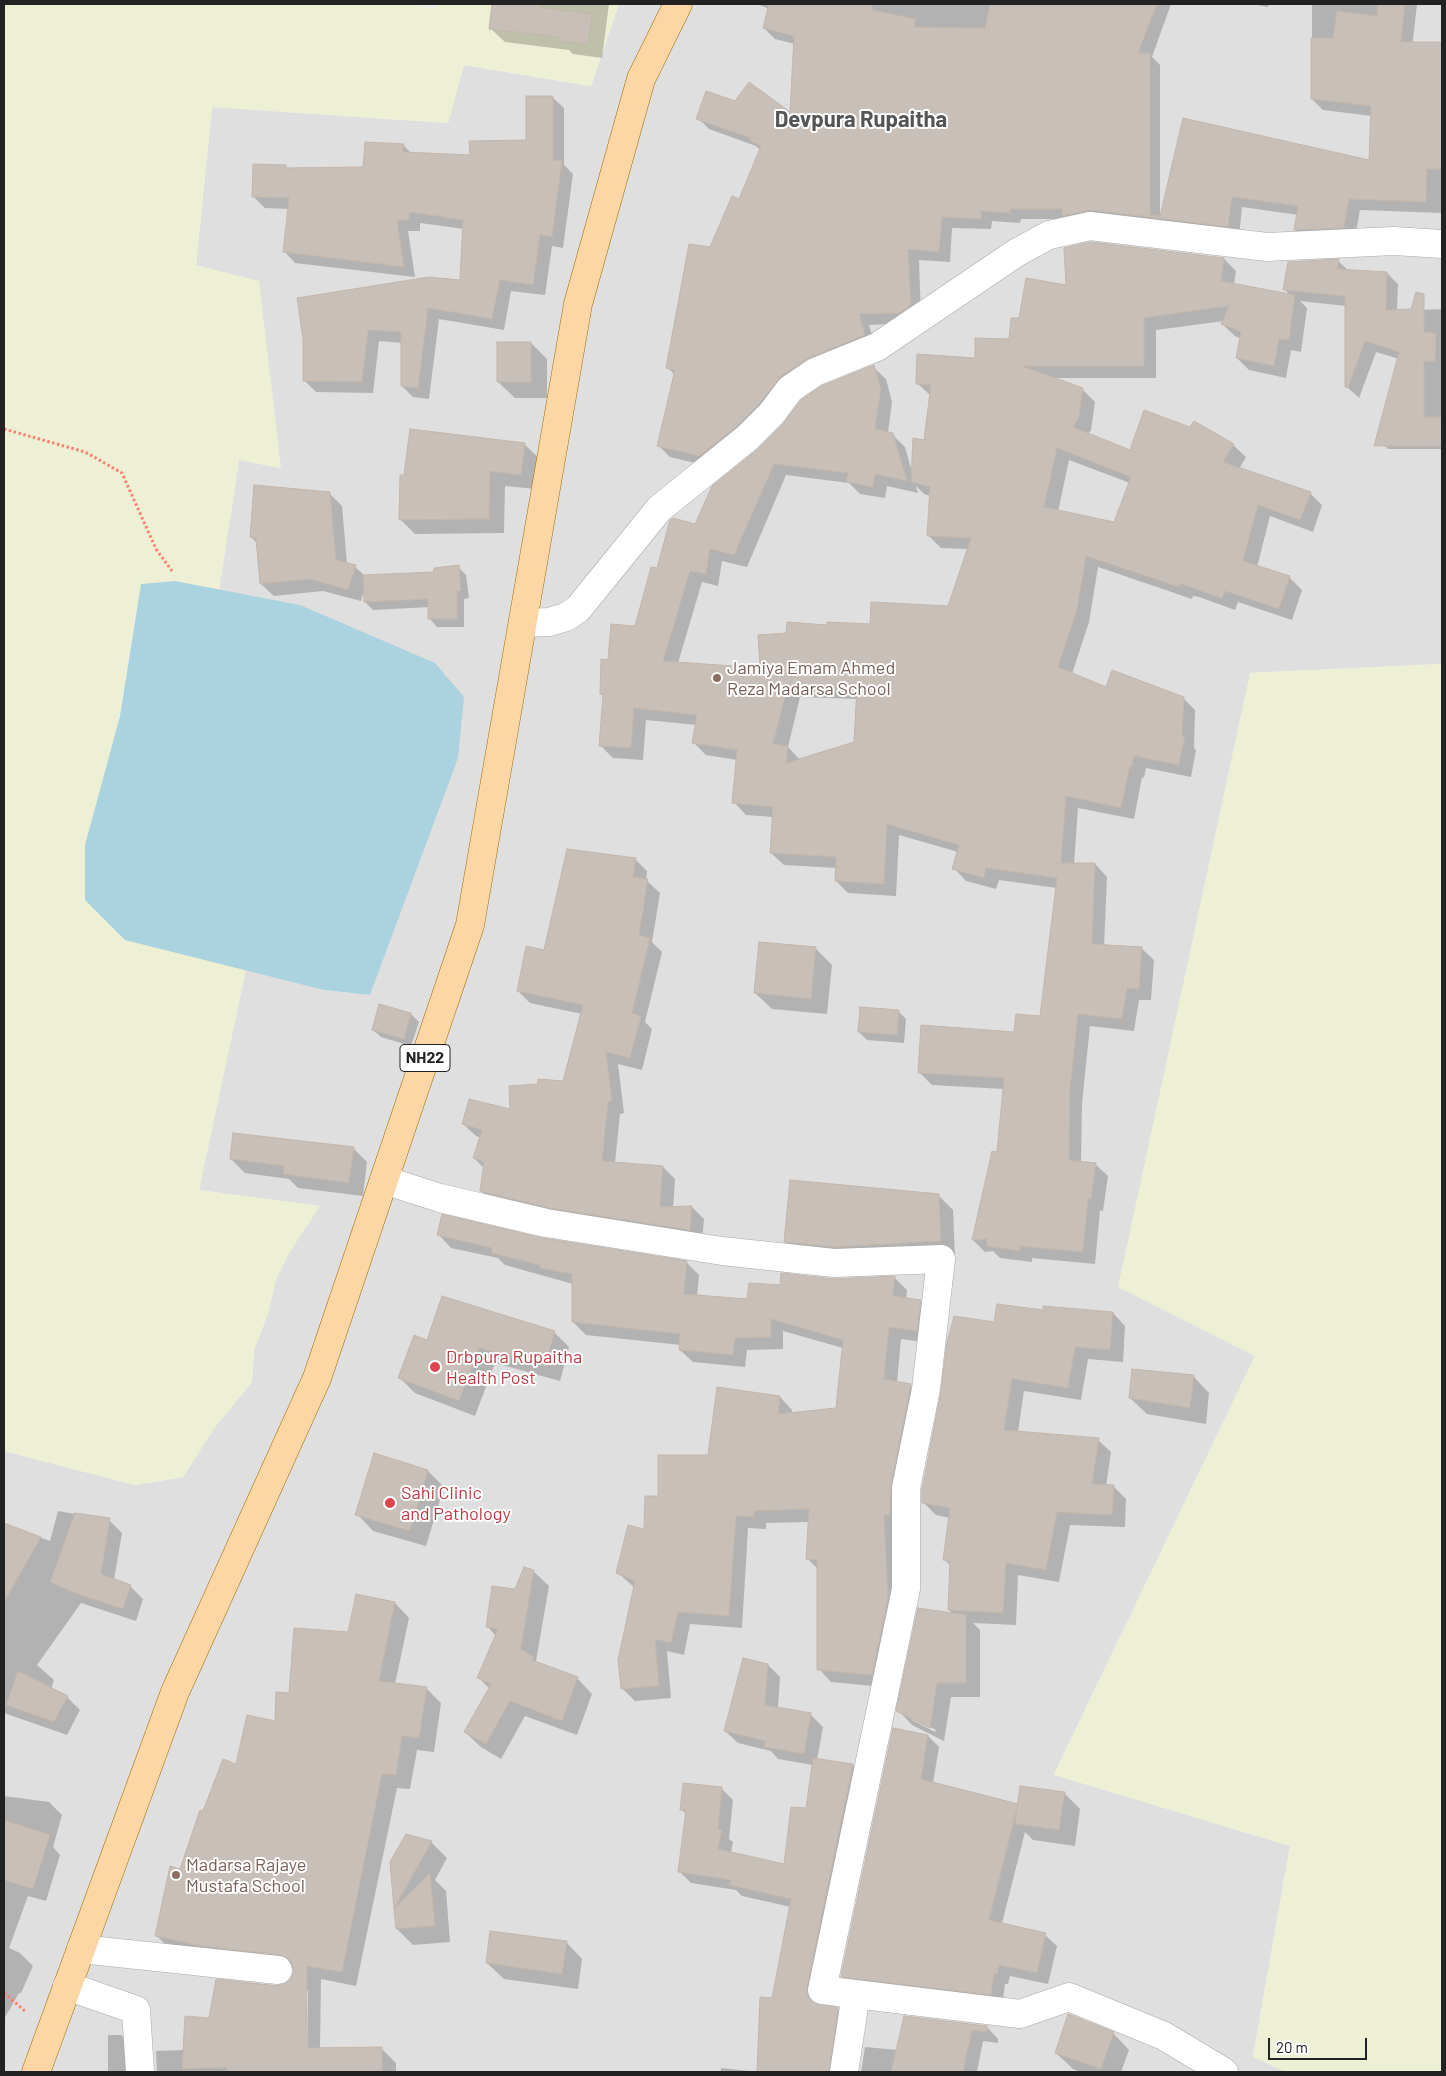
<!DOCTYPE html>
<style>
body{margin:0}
#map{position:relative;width:1446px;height:2076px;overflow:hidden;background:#f2efe9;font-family:Barlow,sans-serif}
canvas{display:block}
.frame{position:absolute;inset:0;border:5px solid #222;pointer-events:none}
.scale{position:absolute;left:1268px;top:2038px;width:99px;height:22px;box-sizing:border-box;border:2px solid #222;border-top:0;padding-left:6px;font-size:15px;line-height:18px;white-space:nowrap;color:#222;-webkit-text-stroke:4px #fff;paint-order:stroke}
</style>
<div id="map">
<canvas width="1446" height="2076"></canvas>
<div class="frame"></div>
<div class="scale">20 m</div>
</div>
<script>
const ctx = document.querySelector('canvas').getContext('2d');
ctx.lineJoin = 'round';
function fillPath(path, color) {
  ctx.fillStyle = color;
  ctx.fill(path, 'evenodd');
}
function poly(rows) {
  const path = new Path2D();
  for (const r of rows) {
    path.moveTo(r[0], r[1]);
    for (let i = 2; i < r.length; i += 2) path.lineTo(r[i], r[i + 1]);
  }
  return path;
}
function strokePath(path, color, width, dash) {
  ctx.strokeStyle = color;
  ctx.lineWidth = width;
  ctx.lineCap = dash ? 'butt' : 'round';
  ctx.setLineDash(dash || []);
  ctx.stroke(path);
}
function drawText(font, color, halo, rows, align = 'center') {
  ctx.font = font + ' Barlow,sans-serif';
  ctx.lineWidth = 4;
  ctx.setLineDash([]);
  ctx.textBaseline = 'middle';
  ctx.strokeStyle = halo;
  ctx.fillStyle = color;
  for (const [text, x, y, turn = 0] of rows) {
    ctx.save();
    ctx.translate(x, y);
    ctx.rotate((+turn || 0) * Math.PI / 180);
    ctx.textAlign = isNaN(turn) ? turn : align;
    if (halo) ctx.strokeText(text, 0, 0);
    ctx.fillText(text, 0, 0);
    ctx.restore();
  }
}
const residential = poly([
 [619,4,1442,4,1442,664,1250,673,1255,1356,1054,1774,1290,1846,1253,2056,1286,2072,4,2072,4,1451,135,1485,183,1477,215,1427,252,1382,254,1350,268,1314,276,1279,289,1253,319,1206,199,1190,246,969,324,990,370,995,398,918,300,605,219,590,239,460,281,468,196,265,212,107,448,123,464,65,591,86]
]);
const farmland = poly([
 [4,4,415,4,434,10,438,4,619,4,591,86,464,65,448,123,212,107,196,265,259,281,281,468,239,460,219,590,175,581,135,613,120,715,215,961,246,969,199,1190,320,1206,289,1253,276,1279,268,1313,254,1350,252,1382,215,1427,183,1477,135,1485,4,1451],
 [1442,664,1442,2072,1286,2072,1253,2057,1290,1846,1054,1775,1255,1356,1118,1287,1250,673]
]);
const water = poly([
 [175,581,300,605,435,663,464,697,458,758,370,995,324,990,125,940,85,900,85,845,120,716,141,584]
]);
const shadow = poly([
 [494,4,609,4,602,58,573,54,569,50,505,42,491,29],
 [757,4,1171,4,1152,57,1160,65,1160,218,1184,120,1371,161,1372,116,1323,110,1312,99,1312,4,1417,4,1412,48,1417,137,1442,138,1442,213,1360,210,1355,238,1306,241,1295,230,1298,215,1242,207,1239,237,1067,219,1021,219,1020,223,992,221,991,229,952,228,950,262,919,260,921,316,911,323,869,325,875,346,820,368,711,467,670,457,659,446,675,375,668,368,710,249,740,200,760,150,756,146,709,129,698,118,736,102,791,115,795,44,775,39,764,28,769,9],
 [1252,4,1269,4,1268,7],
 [552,97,564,108,564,165,573,174,563,248,552,246,545,295,511,291,504,330,439,319,429,399,413,397,402,386,402,343,379,341,373,393,316,392,304,380,429,278,461,281,464,229,420,223,420,231,408,231,415,277,295,263,284,251,289,209,265,208,254,197,286,167,289,170,365,168,403,145,412,154,471,156,527,141],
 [1224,259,1236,271,1234,284,1290,295,1285,290,1338,261,1349,271,1387,273,1398,284,1397,311,1442,309,1442,449,1388,449,1377,438,1399,359,1376,352,1359,398,1347,387,1346,306,1300,301,1307,308,1301,352,1291,350,1286,378,1249,370,1237,358,1241,339,1235,336,1222,324,1224,321,1156,330,1156,378,1052,378,1082,389,1095,402,1091,430,1088,434,1130,452,1233,445,1246,457,1239,469,1310,493,1322,505,1313,532,1270,516,1257,567,1290,578,1302,590,1292,620,1238,602,1235,610,1199,597,1193,596,1192,599,1098,567,1089,622,1072,674,1107,688,1183,698,1195,710,1194,748,1196,750,1191,777,1146,768,1144,778,1142,777,1134,819,1078,808,1074,864,1095,864,1107,877,1104,946,1141,948,1154,960,1151,1000,1139,1000,1134,1031,1090,1026,1082,1103,1081,1162,1095,1164,1108,1176,1103,1211,1100,1210,1095,1264,1032,1258,1032,1262,1000,1258,993,1251,985,1252,973,1240,998,1154,1004,1089,932,1085,919,1072,1015,1033,1041,1018,1057,888,999,880,996,889,966,881,954,868,958,852,899,835,896,896,848,893,836,881,837,868,784,865,771,853,774,817,746,815,734,802,737,760,706,755,694,743,697,725,646,720,643,760,613,758,600,745,604,696,601,694,609,661,636,628,658,570,696,526,873,367,886,379,892,402,888,433,892,434,905,447,912,472,926,442,931,396,917,383,976,360,1011,341,1020,320,1067,286],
 [1069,460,1130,483,1114,524,1058,512],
 [786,475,849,483,860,494,885,498,887,486,918,493,916,486,924,494,931,496,928,535,941,548,969,549,949,608,871,625,828,627,787,634,762,670,678,663,702,582,718,586,722,561,747,567],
 [800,697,858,699,856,743,800,760,788,747],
 [531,343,547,359,547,398,515,398,498,382],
 [524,444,540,459,536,489,505,486,504,533,415,534,400,519],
 [329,493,342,506,347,564,355,567,365,576,435,573,458,567,466,575,469,598,464,599,464,627,437,627,430,619,430,607,373,610,365,602,364,590,361,601,323,591,274,596,261,584,258,544,251,537],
 [635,859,647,871,646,880,660,893,652,942,662,952,645,1022,652,1029,642,1070,618,1064,624,1113,620,1114,615,1163,663,1167,675,1179,673,1208,692,1207,704,1219,702,1242,494,1203,481,1191,484,1168,474,1158,481,1138,476,1136,463,1124,511,1111,564,1083,582,1014,530,1003,518,991,545,951],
 [816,949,832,965,827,1014,772,1009,755,993],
 [380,1005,411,1014,419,1022,411,1046,381,1037,373,1030],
 [898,1011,906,1019,904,1043,867,1040,859,1032],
 [353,1148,367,1162,363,1196,298,1188,289,1179,245,1173,231,1159],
 [938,1195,953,1210,955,1256,850,1262,800,1256,785,1241],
 [439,1235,543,1240,686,1262,699,1275,697,1296,749,1301,781,1287,834,1280,895,1278,907,1290,906,1299,920,1301,933,1314,929,1343,901,1339,897,1383,910,1386,923,1398,900,1611,884,1687,831,1682,819,1669,819,1570,808,1559,810,1522,766,1523,766,1529,748,1528,742,1628,690,1624,684,1655,667,1651,671,1698,635,1701,622,1688,635,1588,618,1573,645,1531,659,1498,780,1397,792,1410,792,1414,837,1410,843,1348,783,1331,783,1349,747,1350,745,1367,693,1362,680,1350,681,1345,586,1335,573,1322,573,1284,505,1265,498,1258,451,1248],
 [1044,1311,1113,1313,1125,1326,1123,1362,1088,1359,1081,1400,1024,1391,1018,1432,1098,1440,1111,1452,1106,1486,1113,1486,1126,1499,1125,1527,1070,1525,1059,1582,1018,1575,1016,1625,973,1623,980,1630,980,1697,951,1697,944,1741,912,1725,898,1710,953,1614,949,1610,951,1566,944,1559,950,1518,936,1515,923,1502,995,1323],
 [912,1717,936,1730,935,1732,912,1720],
 [554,1332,569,1347,560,1381,495,1363,475,1416,415,1393,400,1378,428,1341],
 [1193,1376,1209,1393,1206,1424,1147,1414,1130,1398],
 [428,1471,444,1487,426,1546,373,1531,357,1514],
 [58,1511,109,1520,122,1533,114,1580,130,1586,143,1599,136,1621,81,1603,37,1665,54,1680,51,1689,67,1697,80,1710,67,1735,4,1713,4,1524,50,1541],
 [533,1571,549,1586,536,1661,541,1665,577,1678,592,1694,577,1735,525,1716,501,1759,481,1747,465,1732,490,1689,479,1678,496,1636,487,1626],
 [395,1603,409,1618,395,1684,426,1688,441,1703,434,1752,417,1750,410,1789,397,1788,356,1986,321,1979,320,2049,381,2048,396,2063,396,2072,157,2072,156,2051,184,2050,210,2019,217,1980,284,1986,292,1980,294,1969,217,1960,171,1950,156,1935,203,1812,237,1766,276,1722,290,1694,349,1634],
 [308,1990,307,2054,304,2054,305,1993],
 [768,1665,780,1677,778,1708,810,1714,823,1727,817,1760,853,1765,864,1776,818,1999,818,2005,837,2009,849,2020,841,2072,758,2072,761,1999,773,1999,791,1907,742,1896,736,1890,691,1883,679,1871,687,1815,681,1809,721,1788,733,1800,729,1839,733,1842,731,1853,785,1865,807,1810,813,1765,778,1759,771,1751,738,1743,725,1731],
 [928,1736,939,1747,933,1783,1017,1806,1064,1793,1080,1809,1075,1846,1033,1840,1025,1832,1002,1923,1045,1935,1057,1946,1048,1984,1010,1976,1008,1984,1005,1984,1002,2006,854,1988,842,1976],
 [4,1796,49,1802,62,1815,53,1847,60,1855,46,1901,28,1896,9,1948,20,1953,33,1966,21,1993,19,1993,4,2019],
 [431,1842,447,1858,435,1880,446,1891,450,1942,413,1945,397,1929,391,1862],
 [566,1942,582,1959,578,1989,504,1979,487,1963],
 [905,2017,987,2027,998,2039,998,2043,983,2041,977,2072,861,2072,865,2047,898,2050],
 [1113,2033,1129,2050,1121,2072,1081,2072,1073,2069,1056,2053],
 [108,2035,121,2035,136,2049,138,2072,108,2072],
 [721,2068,758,2072,721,2072]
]);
const building = poly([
 [492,4,540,4,539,7,592,14,588,44,558,41,559,37,489,29,492,4],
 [769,4,873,4,872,10,916,19,914,27,985,28,990,4,1157,4,1138,53,1150,53,1150,215,1160,216,1183,118,1369,160,1371,106,1311,99,1311,38,1333,38,1337,11,1377,16,1378,4,1405,4,1401,42,1442,42,1442,169,1427,169,1426,202,1349,199,1344,228,1294,230,1298,206,1232,197,1228,227,1092,210,1062,216,1062,209,1010,209,1010,213,981,211,981,219,942,217,939,252,908,249,911,305,900,313,859,314,865,335,809,358,781,376,760,403,737,426,699,456,657,446,675,370,666,368,689,244,710,247,732,196,739,199,761,146,750,141,751,138,696,119,706,91,735,101,749,82,790,112,794,36,763,28,769,4],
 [526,96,553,96,553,160,562,161,552,237,540,235,533,285,500,280,492,319,428,308,418,388,401,386,401,332,368,330,362,382,303,381,303,339,297,298,429,277,460,280,463,220,409,212,409,220,397,220,404,267,283,252,289,198,252,197,253,164,286,165,286,168,363,167,365,142,404,144,403,152,470,155,469,141,526,140,526,96],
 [1091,242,1224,258,1221,281,1295,295,1289,340,1279,339,1274,366,1236,358,1241,332,1221,324,1229,306,1144,318,1144,366,1022,366,1083,388,1079,417,1073,427,1130,450,1144,410,1190,427,1194,421,1234,444,1223,462,1311,492,1300,520,1258,505,1243,561,1290,576,1279,609,1225,591,1222,599,1185,585,1180,584,1179,587,1086,556,1077,610,1058,667,1106,687,1112,670,1184,697,1182,736,1185,736,1179,765,1134,756,1132,766,1130,766,1121,808,1066,796,1061,863,1095,863,1092,944,1142,947,1139,989,1127,988,1122,1019,1078,1014,1070,1089,1069,1160,1096,1163,1091,1199,1088,1199,1083,1252,1020,1246,1020,1251,986,1246,987,1239,972,1240,992,1151,997,1152,1004,1078,918,1073,921,1025,1014,1032,1016,1014,1040,1016,1057,878,986,868,984,878,952,869,959,845,887,824,884,884,835,881,836,857,770,853,773,807,732,803,737,750,692,743,697,715,634,708,631,748,599,746,603,694,600,694,601,659,608,660,611,624,635,626,651,567,657,568,670,520,673,518,695,524,712,486,758,449,783,424,801,400,822,386,874,365,881,389,875,429,893,433,907,481,875,474,873,487,846,482,848,473,774,464,734,555,710,549,706,574,690,571,663,661,760,668,758,635,786,633,787,622,827,625,827,622,870,624,871,602,948,606,971,538,927,536,930,487,911,482,913,438,924,440,931,385,916,384,917,354,975,358,975,338,1009,339,1011,318,1019,318,1026,278,1066,285,1064,248,1091,242],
 [1057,448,1131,477,1114,522,1044,507,1057,448],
 [788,685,857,687,854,742,786,763,788,746,773,744,788,685],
 [1339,259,1337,269,1387,272,1386,310,1411,309,1416,292,1424,294,1424,332,1436,333,1435,362,1424,361,1424,417,1442,417,1442,446,1374,446,1399,352,1365,341,1348,388,1345,387,1345,296,1283,290,1288,262,1339,259],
 [497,342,531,342,531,382,497,382,497,342],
 [410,429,525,443,521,475,490,471,489,519,399,520,400,475,404,475,410,429],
 [254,485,330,492,336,560,356,565,348,590,310,579,260,584,256,538,250,537,254,485],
 [459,565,461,591,457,591,457,619,428,619,428,599,364,602,363,575,434,572,434,568,459,565],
 [567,849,636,858,633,877,648,879,639,935,650,938,632,1013,641,1016,630,1058,606,1052,612,1101,608,1102,602,1161,663,1166,660,1207,692,1206,690,1230,549,1208,480,1191,484,1162,473,1158,482,1130,462,1124,469,1099,510,1109,509,1086,538,1084,538,1079,563,1081,583,1005,517,991,526,946,544,950,567,849],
 [759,942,816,947,811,999,754,993,759,942],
 [379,1004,411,1013,404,1039,372,1030,379,1004],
 [860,1007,899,1010,897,1035,858,1032,860,1007],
 [233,1133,354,1147,349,1183,283,1174,284,1166,230,1159,233,1133],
 [790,1180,939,1194,941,1241,835,1247,784,1242,790,1180],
 [442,1214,543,1238,687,1261,684,1294,747,1299,749,1283,780,1285,781,1273,834,1279,895,1276,893,1296,921,1300,917,1331,889,1327,884,1379,911,1384,891,1485,890,1515,884,1515,888,1598,872,1675,817,1670,817,1560,806,1559,809,1509,754,1511,754,1517,736,1516,729,1616,678,1612,671,1643,655,1639,659,1686,621,1689,618,1660,635,1581,616,1573,628,1525,644,1529,645,1496,658,1496,658,1455,708,1455,717,1387,780,1396,778,1414,836,1408,843,1340,771,1319,771,1337,735,1338,733,1355,679,1350,680,1334,572,1322,572,1274,540,1268,540,1265,491,1253,492,1248,437,1235,442,1214],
 [442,1296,555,1331,545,1366,479,1348,459,1401,398,1378,414,1335,427,1340,442,1296],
 [997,1304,1043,1310,1043,1306,1113,1312,1110,1350,1075,1347,1068,1388,1012,1379,1004,1430,1099,1438,1092,1484,1114,1485,1112,1515,1057,1512,1046,1570,1006,1563,1003,1613,948,1610,950,1561,943,1560,950,1508,922,1503,922,1490,941,1392,947,1342,954,1316,994,1322,997,1304],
 [1132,1369,1194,1375,1190,1408,1129,1398,1132,1369],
 [374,1453,428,1470,410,1531,355,1515,374,1453],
 [75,1513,110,1518,101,1574,131,1585,123,1609,72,1592,50,1582,75,1513],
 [4,1523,41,1537,4,1602,4,1523],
 [524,1567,534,1570,521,1649,534,1657,532,1660,578,1677,562,1721,510,1701,486,1744,464,1732,491,1684,477,1678,498,1629,486,1627,492,1586,515,1589,524,1567],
 [356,1594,395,1602,379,1681,427,1687,419,1738,402,1736,396,1775,382,1774,342,1972,307,1966,306,2048,382,2047,382,2072,228,2072,226,2067,182,2069,185,2016,209,2018,216,1979,277,1986,284,1984,290,1980,294,1971,292,1964,288,1958,280,1955,202,1946,155,1936,170,1866,180,1869,200,1810,203,1811,223,1759,236,1764,247,1715,275,1721,276,1692,289,1693,294,1628,348,1632,356,1594],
 [918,1608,966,1615,966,1683,937,1683,930,1728,896,1711,918,1608],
 [743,1658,768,1664,765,1705,811,1713,804,1754,764,1747,765,1741,724,1731,743,1658],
 [18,1671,68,1696,54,1722,6,1705,18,1671],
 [893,1728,928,1735,921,1779,1018,1804,989,1920,1046,1933,1037,1973,999,1965,997,1974,994,1973,991,1995,841,1977,893,1728],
 [813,1758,853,1764,807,1987,808,1996,813,2002,838,2008,829,2072,757,2072,760,1997,772,1998,791,1899,729,1885,731,1880,678,1872,686,1810,680,1810,683,1783,722,1787,718,1829,722,1830,718,1849,784,1864,791,1807,806,1808,813,1758],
 [1020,1786,1065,1792,1059,1830,1015,1824,1020,1786],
 [4,1820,50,1835,33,1889,4,1880,4,1820],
 [406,1834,432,1841,394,1909,390,1862,406,1834],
 [430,1873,435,1926,396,1929,394,1909,430,1873],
 [490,1931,567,1941,562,1974,486,1963,490,1931],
 [1068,2014,1114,2032,1101,2069,1055,2053,1068,2014],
 [904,2016,987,2026,987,2032,972,2030,963,2072,891,2072,904,2016]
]);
const path = poly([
 [4,429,85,452,122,473,156,549,172,571],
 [4,1993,25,2011]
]);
const street = poly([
 [523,623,549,622,566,617,578,609,659,509,747,438,772,413,790,389,815,372,877,347,1016,253,1049,235,1090,226,1267,247,1394,241,1442,244],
 [384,1180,440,1198,546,1223,722,1251,834,1263,941,1259,926,1389,906,1488,906,1589,822,1990,1020,2014,1069,1997,1164,2036,1224,2072],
 [81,1949,278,1970],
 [67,1986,136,2010,140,2072],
 [844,2072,856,1994]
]);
const primary = poly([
 [36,2072,175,1692,317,1378,470,925,578,304,641,79,678,4]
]);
const markers = [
 [717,678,5,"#8d6e63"],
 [435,1367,6,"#e0444e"],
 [390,1503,6,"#e0444e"],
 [176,1875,5,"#8d6e63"]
];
const shields = [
 [425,1058,50]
];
const shieldNames = [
 ["NH22",425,1058]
];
const educationNames = [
 ["Jamiya Emam Ahmed",727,668],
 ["Reza Madarsa School",727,689],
 ["Madarsa Rajaye",186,1865],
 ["Mustafa School",186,1886]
];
const healthNames = [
 ["Drbpura Rupaitha",446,1357],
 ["Health Post",446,1378],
 ["Sahi Clinic",401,1493],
 ["and Pathology",401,1514]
];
const districtNames = [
 ["Devpura Rupaitha",861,120]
];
fillPath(residential, '#e0dfdf');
fillPath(farmland, '#eef0d5');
fillPath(water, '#aad3df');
fillPath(shadow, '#0003');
fillPath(building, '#c7bfb8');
strokePath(building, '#c4b6ab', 1);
strokePath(street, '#a9a9a9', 29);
strokePath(primary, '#a06b00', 29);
strokePath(path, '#fa8072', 3, [2.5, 2.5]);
strokePath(street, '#fff', 28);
strokePath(primary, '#fcd6a4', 28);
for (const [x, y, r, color] of markers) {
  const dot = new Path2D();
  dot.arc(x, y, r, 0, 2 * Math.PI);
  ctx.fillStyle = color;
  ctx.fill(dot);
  strokePath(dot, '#fff', 2);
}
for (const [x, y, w] of shields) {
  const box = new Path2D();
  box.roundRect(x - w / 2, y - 13.5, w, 27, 4);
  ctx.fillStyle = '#fff';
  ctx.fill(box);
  strokePath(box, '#222', 1);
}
drawText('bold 16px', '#222', null, shieldNames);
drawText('18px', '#785e54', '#fff', educationNames, 'left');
drawText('18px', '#be3a42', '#fff', healthNames, 'left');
drawText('bold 22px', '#555', '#fff', districtNames);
</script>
